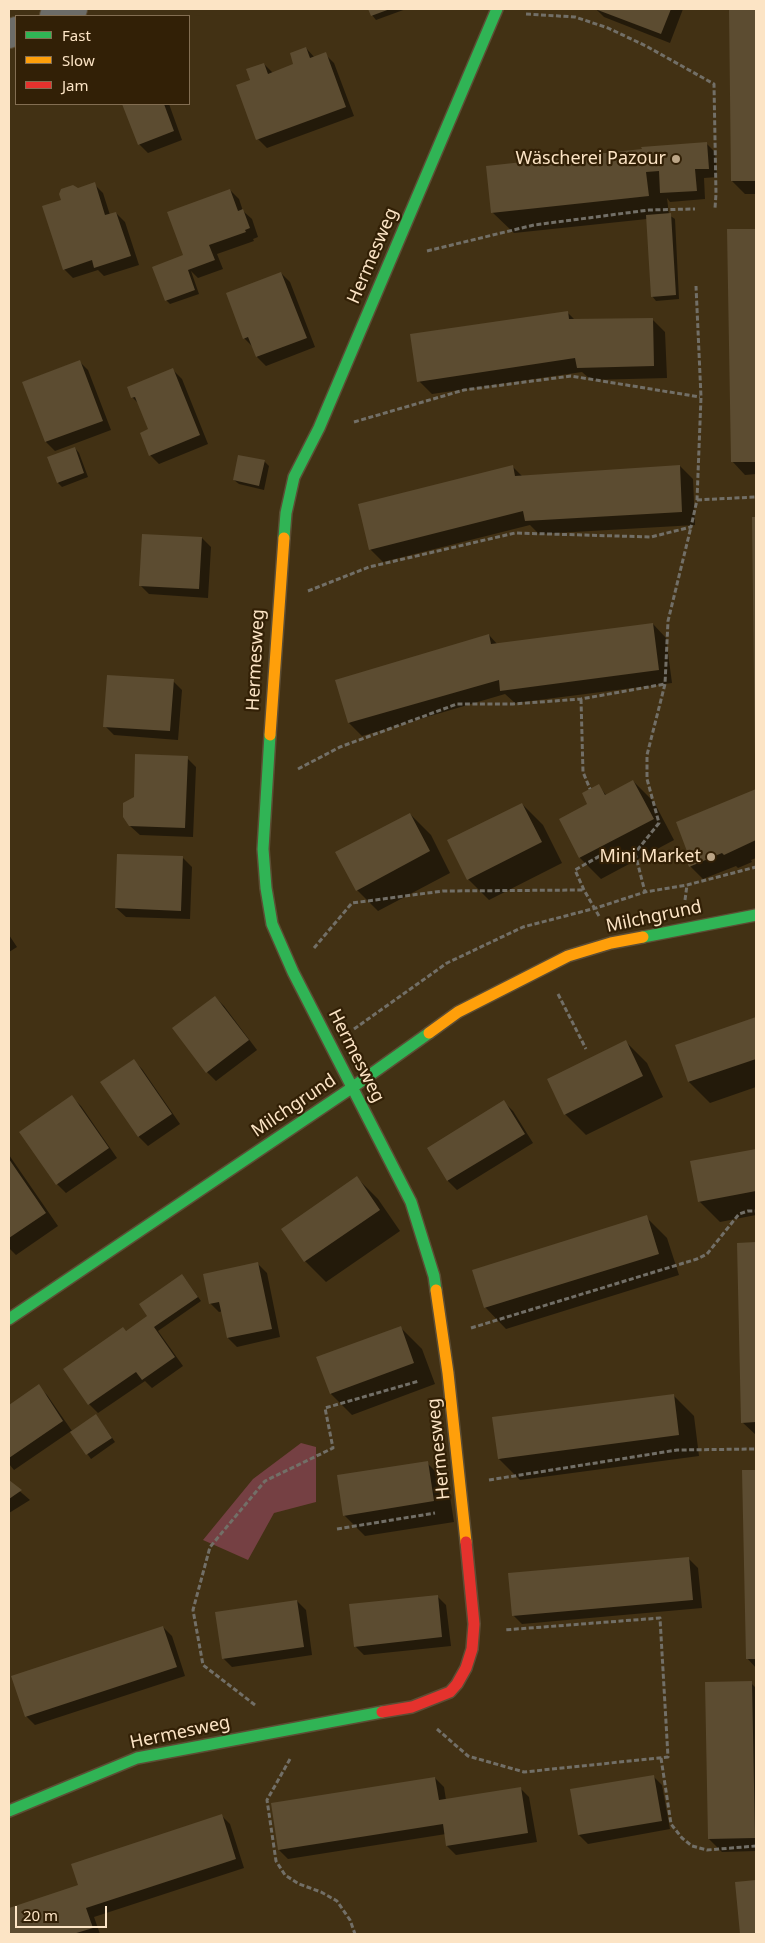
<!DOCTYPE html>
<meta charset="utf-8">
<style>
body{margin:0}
#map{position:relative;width:765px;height:1943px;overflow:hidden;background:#423114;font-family:"Noto Sans",sans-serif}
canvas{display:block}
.frame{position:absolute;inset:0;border:10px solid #fce4c5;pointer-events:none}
.legend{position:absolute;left:15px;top:15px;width:175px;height:90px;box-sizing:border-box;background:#322006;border:1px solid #836e52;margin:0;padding:6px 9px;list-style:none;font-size:15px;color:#fce4c5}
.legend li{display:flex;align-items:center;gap:10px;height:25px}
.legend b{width:25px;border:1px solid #836e52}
.scale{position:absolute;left:15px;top:1906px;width:92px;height:22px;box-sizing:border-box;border:2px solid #fce4c5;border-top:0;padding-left:6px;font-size:15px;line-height:18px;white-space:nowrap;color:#fce4c5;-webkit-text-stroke:4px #322006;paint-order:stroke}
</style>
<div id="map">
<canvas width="765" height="1943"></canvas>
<div class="frame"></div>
<ul class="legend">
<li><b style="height:6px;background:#30b455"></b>Fast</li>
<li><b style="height:6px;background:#ff9f0a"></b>Slow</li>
<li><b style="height:6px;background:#e5322d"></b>Jam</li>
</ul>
<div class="scale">20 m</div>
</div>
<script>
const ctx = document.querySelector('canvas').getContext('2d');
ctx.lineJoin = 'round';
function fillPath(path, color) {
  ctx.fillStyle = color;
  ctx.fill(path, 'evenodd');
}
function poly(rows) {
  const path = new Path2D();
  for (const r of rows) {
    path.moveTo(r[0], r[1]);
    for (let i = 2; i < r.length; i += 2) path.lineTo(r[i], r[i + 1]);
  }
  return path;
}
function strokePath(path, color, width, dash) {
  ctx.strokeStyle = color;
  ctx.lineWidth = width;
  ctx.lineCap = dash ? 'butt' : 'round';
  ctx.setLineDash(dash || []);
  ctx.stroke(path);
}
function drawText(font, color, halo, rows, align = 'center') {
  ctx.font = font + ' "Noto Sans",sans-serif';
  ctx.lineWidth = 4.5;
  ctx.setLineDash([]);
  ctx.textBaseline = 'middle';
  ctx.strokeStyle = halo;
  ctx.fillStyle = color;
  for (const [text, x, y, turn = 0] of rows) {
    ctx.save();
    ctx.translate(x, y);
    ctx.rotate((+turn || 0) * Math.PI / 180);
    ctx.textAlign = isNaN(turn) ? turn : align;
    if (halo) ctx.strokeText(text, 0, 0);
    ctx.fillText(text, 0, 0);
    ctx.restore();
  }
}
const green = poly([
 [301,1443,316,1447,316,1502,274,1513,248,1560,203,1540,253,1479]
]);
const shadow = poly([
 [369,9,406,9,376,20,372,15],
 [596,9,683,9,670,43,604,17],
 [730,9,756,9,756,194,745,194,732,181],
 [306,48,315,58,325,54,334,63,354,116,267,148,258,139,252,81,264,64,273,73,295,65],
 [124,104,169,104,182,140,148,153,139,144],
 [706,143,715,152,717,177,704,178,705,199,670,202,667,198,669,215,675,219,679,299,656,301,652,296,647,219,514,233,492,212],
 [94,184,103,193,110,215,116,213,125,222,139,265,104,276,98,270,73,278,64,269,63,201,77,189],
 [230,190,239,199,243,211,252,219,258,237,253,239,254,241,217,254,223,269,198,278,191,271,199,294,170,304,166,300,184,256],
 [756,230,756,474,745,475,732,461,729,231],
 [281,273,290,282,315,347,266,366,257,357,253,347,244,338],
 [567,312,575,320,652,319,665,332,667,378,591,380,582,372,432,394,419,381],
 [79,361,88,370,111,430,55,451,46,442,23,382],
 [173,370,182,379,208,444,159,464,150,455,150,430,140,405,132,397],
 [75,448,79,453,88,477,62,487,58,483],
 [264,461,269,466,264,490,239,484,234,480],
 [512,466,522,476,680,466,693,479,695,525,539,534,530,525,383,562,370,549],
 [754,518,756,518,756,858,751,860,752,862,738,868,736,866,703,879,690,866,690,855,677,822,756,790],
 [202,538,211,547,208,598,149,594,140,585],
 [653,624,666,638,672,683,515,703,505,694,362,736,349,723,489,635,498,645],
 [173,681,182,690,178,740,114,735,105,726],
 [187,758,196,767,193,837,140,835,130,826,135,798],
 [633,781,654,802,674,840,601,879,580,858,560,820,590,804,599,786,606,795],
 [522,804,543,825,562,863,489,900,468,879],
 [410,814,431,835,450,873,378,911,357,890],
 [183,858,192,867,190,919,126,917,116,908],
 [9,935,17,947,9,952],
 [215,997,224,1006,257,1050,216,1081,207,1072,174,1029],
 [756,1018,756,1087,710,1103,689,1082,677,1046],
 [626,1042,647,1063,663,1097,586,1135,565,1114],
 [133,1060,142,1069,180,1124,148,1146,139,1137,101,1082],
 [72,1097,81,1106,117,1158,66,1193,57,1184],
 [504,1102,513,1111,533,1143,457,1190,448,1181,429,1148],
 [756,1150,756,1215,720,1222,699,1201,691,1162],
 [9,1155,58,1226,16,1255,9,1248],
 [357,1178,378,1199,400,1231,326,1282,305,1261],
 [646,1217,667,1238,679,1275,506,1329,485,1307],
 [738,1244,756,1244,756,1435,742,1422],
 [258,1264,267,1273,280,1337,237,1347,228,1338,223,1311,219,1312,210,1303],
 [186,1280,201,1301,158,1331,183,1366,152,1388,145,1381,98,1413,89,1404,64,1369,149,1317],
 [401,1328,422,1349,435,1384,352,1415,331,1394,318,1358],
 [38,1386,47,1395,72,1431,96,1415,115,1442,91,1459,71,1431,14,1470,9,1464,9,1407],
 [673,1395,694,1416,699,1456,520,1480,499,1459],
 [427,1463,448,1484,454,1522,365,1536,344,1515],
 [744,1471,756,1471,756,1668,747,1658],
 [9,1482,30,1500,9,1513],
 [689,1559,698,1568,702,1608,522,1624,513,1615],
 [437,1596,446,1605,451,1646,364,1655,355,1646],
 [297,1601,306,1610,312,1655,232,1667,223,1658],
 [163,1627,172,1636,185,1676,35,1725,26,1716],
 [751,1683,756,1688,756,1851,722,1852,709,1839],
 [653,1776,662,1785,670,1829,588,1844,579,1835],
 [435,1778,444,1787,446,1800,520,1788,529,1797,537,1842,456,1855,447,1846,446,1834,288,1859,279,1850],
 [221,1815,230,1824,244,1868,94,1917,100,1934,9,1934,9,1909,80,1886],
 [756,1882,756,1934,741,1934,737,1883]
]);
const building = poly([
 [368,9,390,9,371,16],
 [595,9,671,9,661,34],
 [729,9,756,9,756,181,731,181],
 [306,47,310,58,326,52,346,107,256,140,236,85,250,80,246,69,264,63,268,74,293,64,290,53],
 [122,104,164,104,174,131,138,145],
 [707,142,709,169,695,169,697,191,660,193,659,171,646,172,649,196,491,213,486,166,642,149,641,147],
 [95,182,105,215,116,212,131,256,94,268,92,260,63,270,42,206,61,200,59,194,61,189,73,185,78,188],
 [230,189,238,211,243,209,250,228,245,230,246,232,209,245,215,260,188,270,195,290,165,301,152,267,183,255,167,212],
 [671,213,676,295,651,297,646,215],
 [727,229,756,229,756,462,731,462],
 [281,272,307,338,256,357,248,337,243,339,226,293],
 [568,311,569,319,653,318,654,366,577,368,575,358,417,382,410,334],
 [80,360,103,421,45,442,22,382],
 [173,368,200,435,149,456,140,433,148,429,135,397,131,398,127,387],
 [75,447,84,473,57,483,47,457],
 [238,455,265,460,259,486,233,480],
 [513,465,515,476,680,465,682,512,525,521,523,511,369,550,358,504],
 [752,517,756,517,756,760,755,761],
 [142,534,202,537,199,589,139,586],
 [653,623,659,670,500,691,499,680,348,723,335,680,489,634,491,644],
 [107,675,174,679,170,731,103,727],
 [135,754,188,756,185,828,129,826,123,817,123,803,134,797],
 [633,780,654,819,579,858,559,819,587,804,582,793,599,784,605,795],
 [756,789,756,840,724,855,722,853,689,867,685,856,688,854,676,822],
 [522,803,542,842,467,880,447,840],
 [410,813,430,851,356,891,335,852],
 [117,854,183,856,181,911,115,908],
 [215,996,249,1040,206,1073,172,1028],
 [756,1017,756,1059,688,1082,675,1045],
 [626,1040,643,1076,564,1115,547,1079],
 [134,1059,172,1114,138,1137,100,1082],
 [72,1095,109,1148,56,1185,19,1132],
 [504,1100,525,1134,447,1181,427,1148],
 [756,1149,756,1191,698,1202,690,1161],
 [9,1159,46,1213,9,1238],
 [357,1176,380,1210,304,1262,281,1229],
 [647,1215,659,1254,484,1308,472,1270],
 [756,1242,756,1422,741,1423,737,1243],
 [258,1262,272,1329,227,1338,219,1302,209,1304,203,1274],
 [182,1274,198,1297,154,1327,175,1357,142,1380,136,1372,88,1405,63,1369,123,1327,126,1331,147,1316,139,1304],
 [401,1326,414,1363,330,1394,316,1357],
 [39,1384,63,1421,9,1458,9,1405],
 [674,1394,679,1435,498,1459,492,1417],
 [96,1414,112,1438,86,1455,70,1432],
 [428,1461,434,1501,343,1516,337,1475],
 [742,1470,756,1470,756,1659,746,1659],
 [9,1480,22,1490,9,1499],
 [689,1557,693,1600,512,1616,508,1573],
 [438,1595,442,1637,354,1647,349,1604],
 [297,1600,304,1647,222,1659,215,1612],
 [163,1626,177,1667,25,1717,11,1676],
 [752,1681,755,1838,708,1839,705,1682],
 [654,1775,662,1821,578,1835,570,1789],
 [435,1777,439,1800,521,1787,528,1833,446,1846,443,1824,278,1850,271,1803],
 [222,1814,236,1859,86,1908,93,1928,73,1934,9,1934,9,1908,78,1885,71,1864],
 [756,1880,756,1934,740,1934,735,1882]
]);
const path = poly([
 [526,14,575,17,608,28,646,46,714,84,716,194,715,208],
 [427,251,534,225,649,210,695,209],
 [354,422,464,390,571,376,700,397],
 [697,500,756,497],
 [308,591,369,567,515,533,651,537,691,527,697,500,701,397,696,286],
 [581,699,583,772,590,789],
 [298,769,340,747,457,704,513,704,581,699,665,684],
 [635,853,645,892],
 [685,900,687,885],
 [599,916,584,890,575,870,605,853,635,853,659,823,647,779,647,755,665,684,668,621,691,527],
 [314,948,352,903,443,891,584,890],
 [558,994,586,1049],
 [354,1029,447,963,523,927,596,908,645,892,687,885,756,867],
 [471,1328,697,1259,707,1254,739,1214,748,1211,756,1211],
 [489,1480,677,1450,756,1449],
 [337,1529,435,1513],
 [255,1705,203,1665,193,1610,210,1547,265,1481,333,1448,325,1408,419,1381],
 [437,1729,468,1756,524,1772,668,1757,660,1618,504,1630],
 [661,1758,671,1824,682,1838,692,1846,707,1850,756,1846],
 [290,1759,267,1800,276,1861,285,1875,299,1884,321,1892,337,1901,350,1920,355,1934]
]);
const street = poly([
 [54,16,73,9],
 [9,34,16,31]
]);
const fast = poly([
 [284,538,286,513,294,477,319,428,497,9],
 [270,735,263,849,266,888,272,924,293,972,411,1202,434,1276,436,1290],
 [643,937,756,915],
 [9,1319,353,1087,429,1033],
 [9,1811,137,1758,382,1712]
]);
const slow = poly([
 [270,735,284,538],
 [429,1033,458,1012,568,956,611,943,643,937],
 [436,1290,448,1373,466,1542]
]);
const jam = poly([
 [382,1712,412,1707,450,1692,457,1684,466,1668,472,1649,474,1624,466,1542]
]);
const markers = [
 [676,159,5,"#bba587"],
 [711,857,5,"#bba587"]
];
const poiNames = [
 ["Wäscherei Pazour",666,159],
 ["Mini Market",701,857]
];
const streetNames = [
 ["Hermesweg",373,256,-67],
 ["Hermesweg",256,660,-87],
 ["Milchgrund",654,917,-12],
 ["Hermesweg",356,1056,63],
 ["Milchgrund",294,1106,-34],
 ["Hermesweg",439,1449,-96],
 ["Hermesweg",180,1733,-12]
];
fillPath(green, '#754043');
fillPath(shadow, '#0007');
fillPath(building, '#5c4c31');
strokePath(street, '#5c4d34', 30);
strokePath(fast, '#5c4d34', 14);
strokePath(slow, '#5c4d34', 14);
strokePath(jam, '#5c4d34', 14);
strokePath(path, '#726f67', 3, [5, 2.5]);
strokePath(street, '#6c6c68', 28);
strokePath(fast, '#30b455', 11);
strokePath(slow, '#ff9f0a', 11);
strokePath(jam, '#e5322d', 11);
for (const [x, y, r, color] of markers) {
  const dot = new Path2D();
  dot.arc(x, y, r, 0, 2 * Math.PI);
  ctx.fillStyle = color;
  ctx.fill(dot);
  strokePath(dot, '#322006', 2);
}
drawText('18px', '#fce4c5', '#322006', poiNames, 'right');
drawText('18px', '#fce4c5', '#322006', streetNames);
</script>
